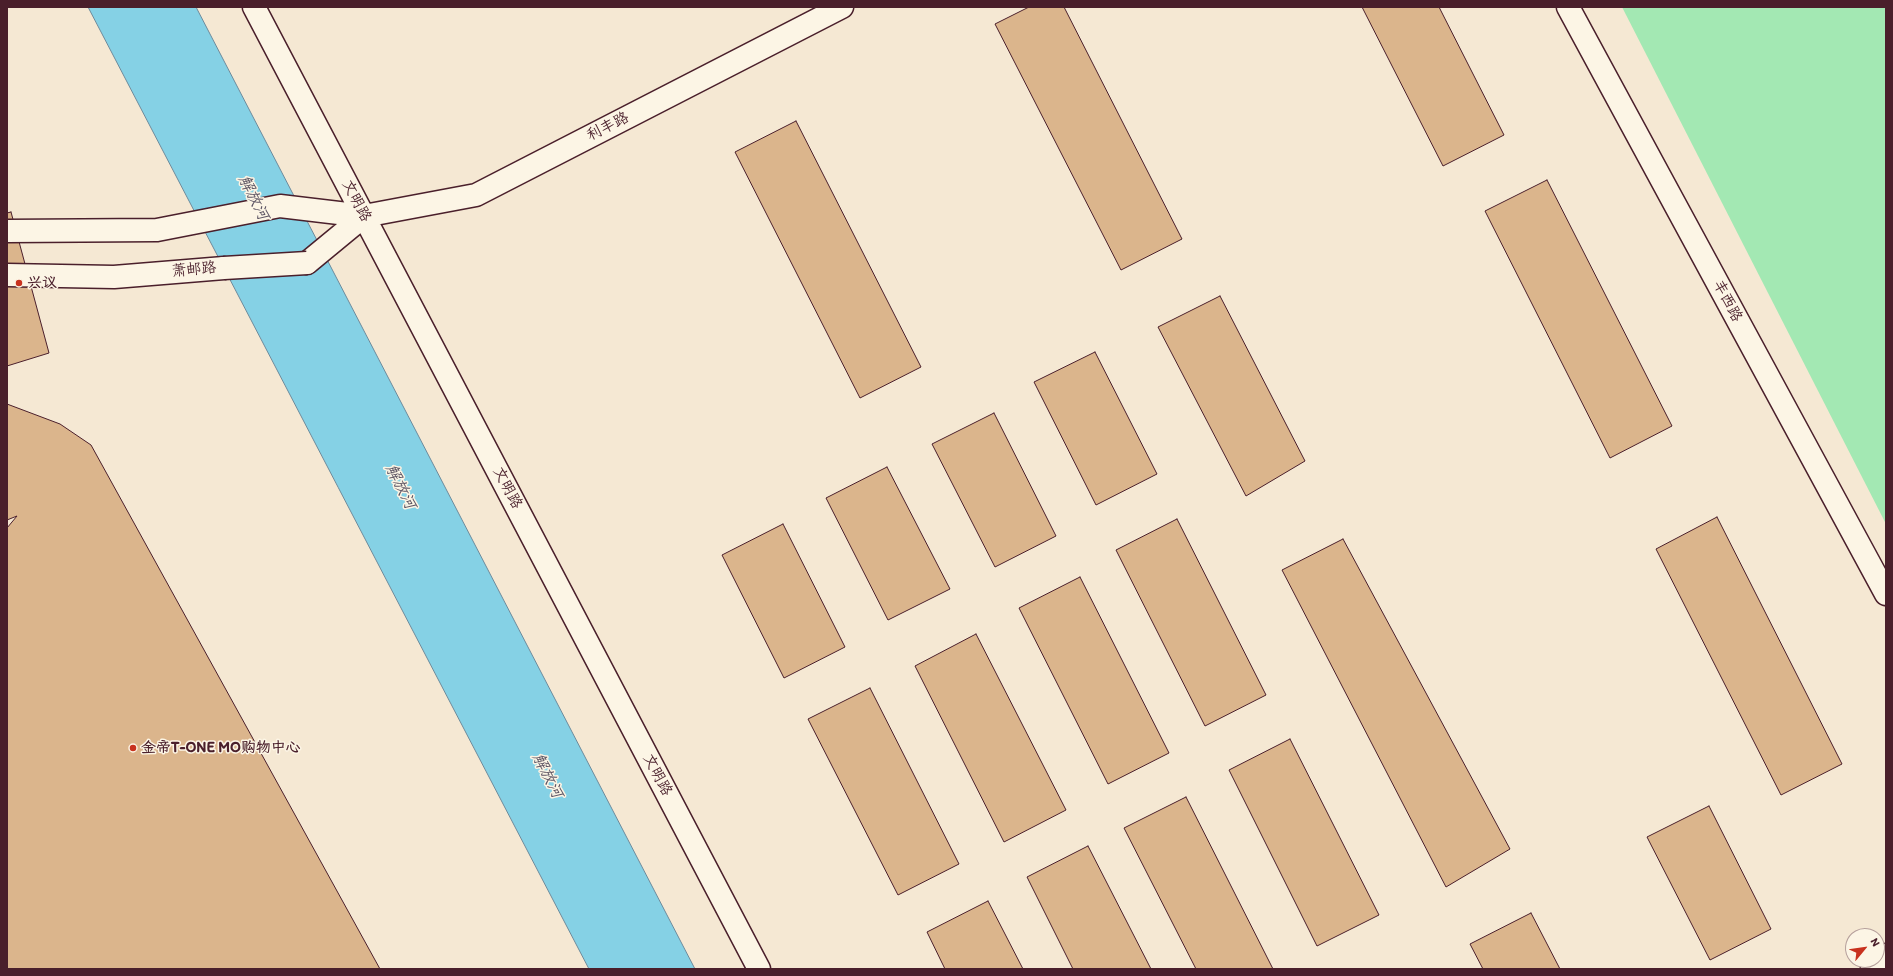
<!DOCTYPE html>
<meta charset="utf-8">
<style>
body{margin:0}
#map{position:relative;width:1893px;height:976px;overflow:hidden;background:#f5e8d3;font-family:Itim,sans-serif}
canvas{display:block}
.frame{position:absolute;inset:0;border:8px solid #4a1f2b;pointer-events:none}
.north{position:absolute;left:1845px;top:928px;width:40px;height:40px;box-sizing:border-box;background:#fcf5e5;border:1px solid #b59f9b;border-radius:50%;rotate:61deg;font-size:11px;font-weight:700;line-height:16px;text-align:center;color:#4a1f2b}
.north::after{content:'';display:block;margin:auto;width:14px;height:18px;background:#c8321e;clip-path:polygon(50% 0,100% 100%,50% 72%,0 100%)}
</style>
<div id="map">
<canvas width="1893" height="976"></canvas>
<div class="frame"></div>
<div class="north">N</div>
</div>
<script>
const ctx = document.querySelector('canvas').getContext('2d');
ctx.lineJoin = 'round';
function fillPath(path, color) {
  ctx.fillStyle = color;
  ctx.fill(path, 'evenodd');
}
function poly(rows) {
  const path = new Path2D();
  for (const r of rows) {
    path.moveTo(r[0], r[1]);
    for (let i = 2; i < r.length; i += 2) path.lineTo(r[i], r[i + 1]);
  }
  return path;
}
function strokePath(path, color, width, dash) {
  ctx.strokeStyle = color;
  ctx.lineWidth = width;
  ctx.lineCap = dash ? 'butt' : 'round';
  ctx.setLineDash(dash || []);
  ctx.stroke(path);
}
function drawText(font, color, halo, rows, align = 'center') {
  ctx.font = font + ' Itim,"LXGW WenKai TC",sans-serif';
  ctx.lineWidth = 3;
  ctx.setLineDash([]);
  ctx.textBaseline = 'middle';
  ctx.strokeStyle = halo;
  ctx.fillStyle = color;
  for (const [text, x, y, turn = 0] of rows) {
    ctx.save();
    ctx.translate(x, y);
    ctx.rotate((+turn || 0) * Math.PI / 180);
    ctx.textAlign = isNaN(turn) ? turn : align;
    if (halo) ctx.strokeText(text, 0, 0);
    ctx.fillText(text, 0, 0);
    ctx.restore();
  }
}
const green = poly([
 [1622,7,1886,7,1886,524]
]);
const water = poly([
 [88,7,196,7,695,969,589,969,88,7]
]);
const building = poly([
 [1029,7,1064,7,1182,239,1121,270,995,24,1029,7],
 [1362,7,1439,7,1504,135,1443,166,1362,7],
 [796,121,921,367,860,398,735,152,796,121],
 [1547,180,1672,426,1610,458,1485,211,1547,180],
 [11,212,49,353,7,366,7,213,11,212],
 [1220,296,1305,461,1246,496,1158,327,1220,296],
 [1095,352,1157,474,1096,505,1034,382,1095,352],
 [7,404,60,424,91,445,380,969,7,969,7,528,17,516,7,520,7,404],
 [994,413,1056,536,995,567,932,444,994,413],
 [887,467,950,589,888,620,826,498,887,467],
 [1717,517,1842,764,1781,795,1656,549,1717,517],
 [1177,519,1266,695,1205,726,1116,550,1177,519],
 [783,524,845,647,784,678,722,555,783,524],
 [1343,539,1510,849,1446,887,1282,570,1343,539],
 [1080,577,1169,753,1108,784,1019,608,1080,577],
 [976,634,1066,810,1004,842,915,666,976,634],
 [870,688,959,864,898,895,808,719,870,688],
 [1290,739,1379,915,1317,946,1229,770,1290,739],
 [1186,797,1273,969,1196,969,1124,828,1186,797],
 [1709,806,1771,929,1710,960,1647,837,1709,806],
 [1088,846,1151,969,1073,969,1027,877,1088,846],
 [988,901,1023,969,945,969,927,932,988,901],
 [1531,913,1560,969,1483,969,1470,944,1531,913]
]);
const minor = poly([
 [1568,7,1886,594],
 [1872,969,1886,955]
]);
const tertiary = poly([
 [254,7,759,969],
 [7,231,157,230,280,206,364,216,476,195,842,7],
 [307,263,364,216],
 [7,275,114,277,224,268]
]);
const tertiaryBridge = poly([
 [224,268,307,263]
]);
const markers = [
 [19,283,4,"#c8321e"],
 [133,748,4,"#c8321e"]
];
const streetNames = [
 ["利丰路",608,127,-27],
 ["文明路",356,201,62],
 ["萧邮路",194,270,-5],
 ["丰西路",1727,301,62],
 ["文明路",507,488,62],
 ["文明路",657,775,62]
];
const poiNames = [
 ["兴议",27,283],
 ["金帝T-ONE MO购物中心",141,748]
];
const waterNames = [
 ["解放河",253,198,63],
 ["解放河",400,487,63],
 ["解放河",547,776,63]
];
fillPath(green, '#a3e8b3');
fillPath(water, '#85d1e5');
strokePath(water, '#6d8a9b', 1);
fillPath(building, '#dbb58c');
strokePath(building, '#4a1f2b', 1);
strokePath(minor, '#4a1f2b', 25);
strokePath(tertiary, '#4a1f2b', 25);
strokePath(minor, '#fcf5e5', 22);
strokePath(tertiary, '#fcf5e5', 22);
strokePath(tertiaryBridge, '#4a1f2b', 25, []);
strokePath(tertiaryBridge, '#fcf5e5', 22);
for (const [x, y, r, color] of markers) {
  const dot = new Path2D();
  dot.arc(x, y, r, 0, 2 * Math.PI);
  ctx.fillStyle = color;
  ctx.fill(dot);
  strokePath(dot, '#fcf5e5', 1.5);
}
drawText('15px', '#4a1f2b', '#fcf5e5', streetNames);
drawText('bold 15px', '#4a1f2b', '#fcf5e5', poiNames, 'left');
drawText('italic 16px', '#5c5463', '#fcf5e5', waterNames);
</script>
